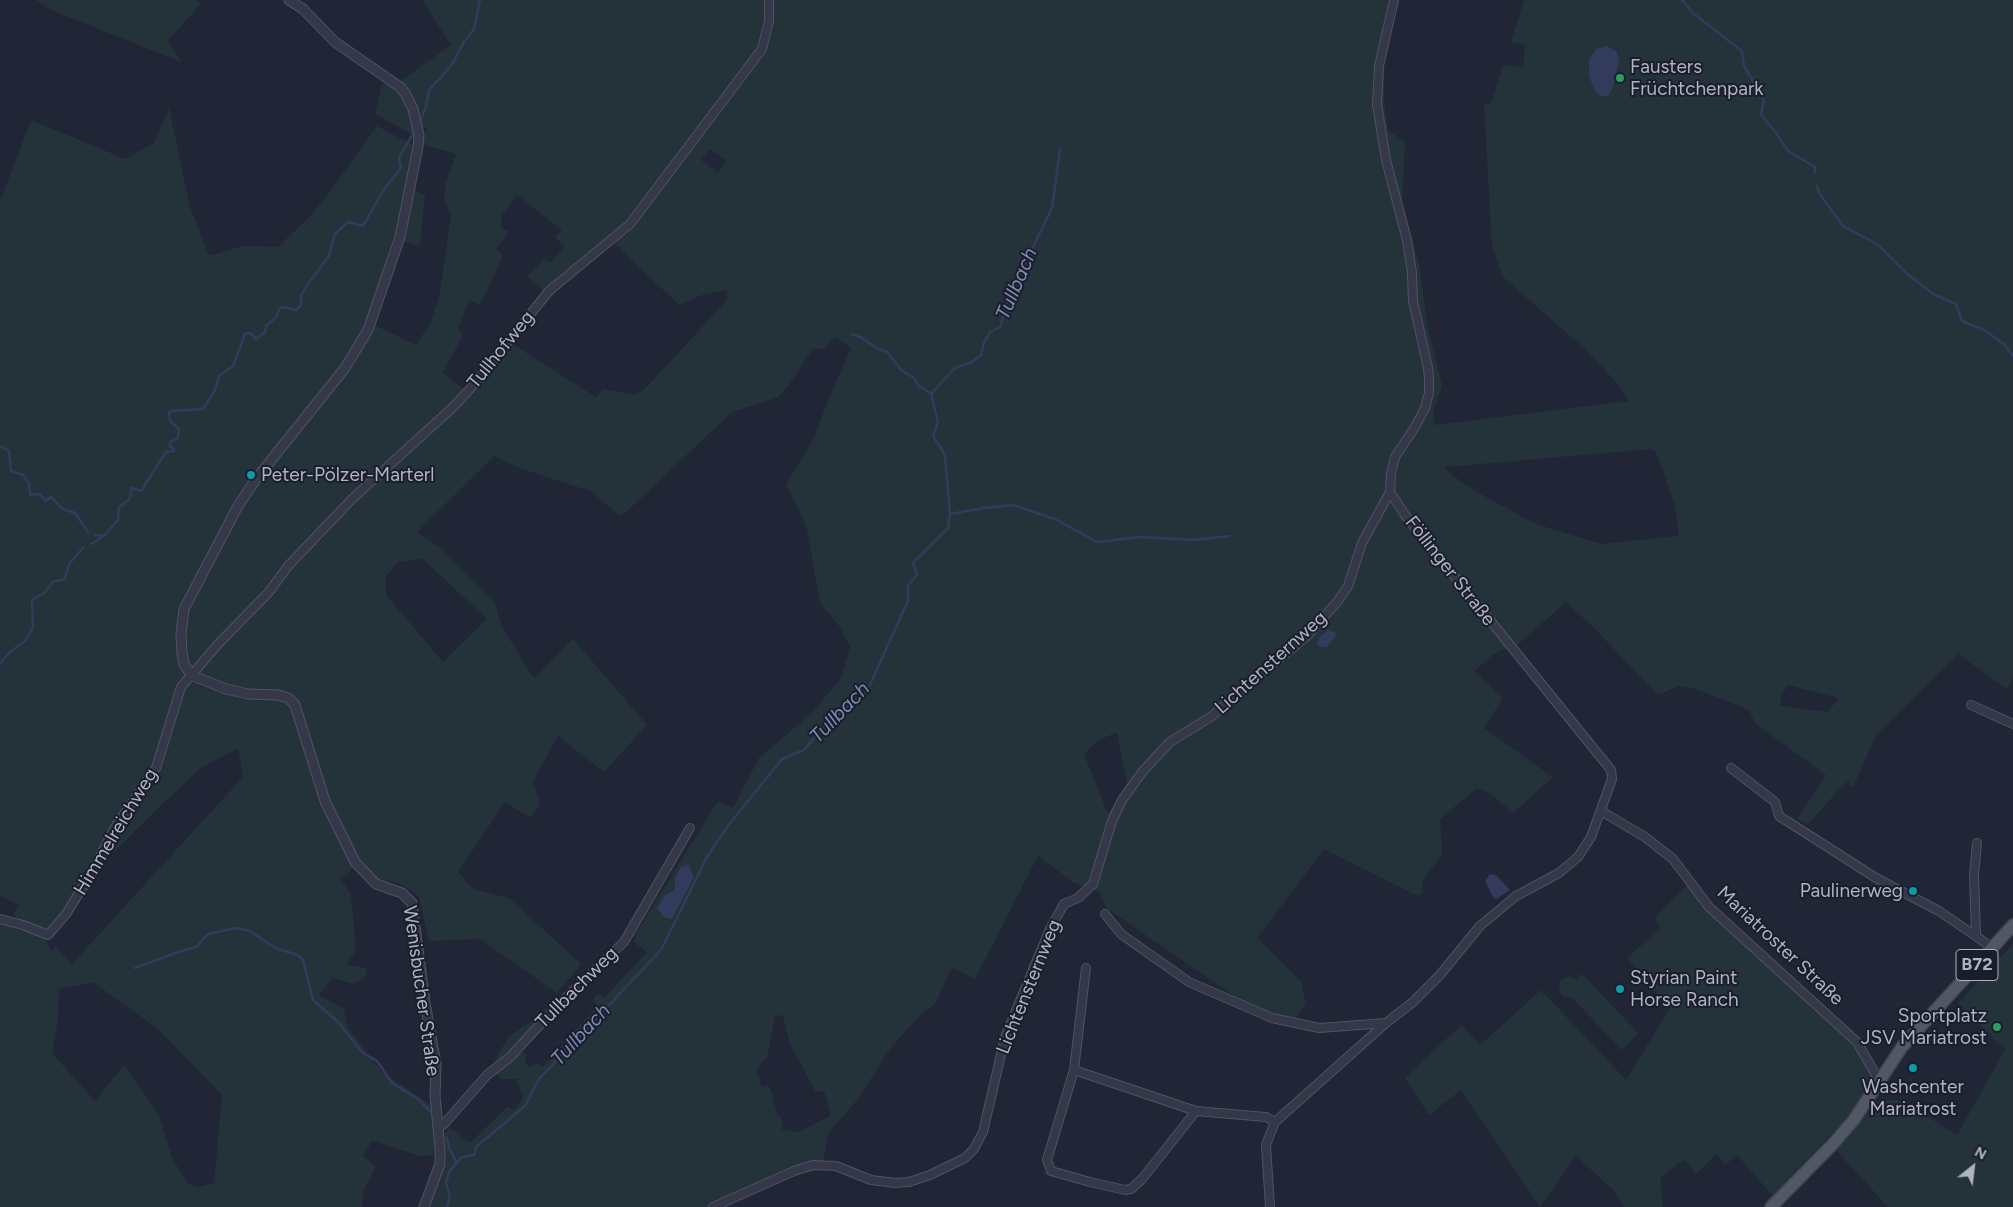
<!DOCTYPE html>
<meta charset="utf-8">
<style>
body{margin:0}
#map{position:relative;width:2013px;height:1207px;overflow:hidden;background:#212637;font-family:Figtree,sans-serif}
canvas{display:block}
.north{position:absolute;left:1948px;top:1142px;width:50px;height:50px;-webkit-text-stroke:4px #1a1e2c;paint-order:stroke;rotate:29deg;font-size:14px;font-weight:700;line-height:20px;text-align:center;color:#afb3c4}
.north::after{content:'';display:block;margin:auto;width:18px;height:22px;background:#afb3c4;clip-path:polygon(50% 0,100% 100%,50% 72%,0 100%)}
</style>
<div id="map">
<canvas width="2013" height="1207"></canvas>
<div class="north">N</div>
</div>
<script>
const ctx = document.querySelector('canvas').getContext('2d');
ctx.lineJoin = 'round';
function fillPath(path, color) {
  ctx.fillStyle = color;
  ctx.fill(path, 'evenodd');
}
function poly(rows) {
  const path = new Path2D();
  for (const r of rows) {
    path.moveTo(r[0], r[1]);
    for (let i = 2; i < r.length; i += 2) path.lineTo(r[i], r[i + 1]);
  }
  return path;
}
function strokePath(path, color, width, dash) {
  ctx.strokeStyle = color;
  ctx.lineWidth = width;
  ctx.lineCap = dash ? 'butt' : 'round';
  ctx.setLineDash(dash || []);
  ctx.stroke(path);
}
function drawText(font, color, halo, rows, align = 'center') {
  ctx.font = font + ' Figtree,sans-serif';
  ctx.lineWidth = 4;
  ctx.setLineDash([]);
  ctx.textBaseline = 'middle';
  ctx.strokeStyle = halo;
  ctx.fillStyle = color;
  for (const [text, x, y, turn = 0] of rows) {
    ctx.save();
    ctx.translate(x, y);
    ctx.rotate((+turn || 0) * Math.PI / 180);
    ctx.textAlign = isNaN(turn) ? turn : align;
    if (halo) ctx.strokeText(text, 0, 0);
    ctx.fillText(text, 0, 0);
    ctx.restore();
  }
}
const green = poly([
 [36,0,197,0,200,5,168,40,181,62,49,9],
 [422,0,1388,0,1385,23,1374,63,1384,69,1384,100,1388,130,1405,142,1402,202,1419,262,1427,323,1442,386,1433,412,1435,425,1629,401,1616,382,1586,350,1503,277,1492,247,1484,104,1491,104,1503,65,1523,67,1525,45,1511,42,1524,0,2013,0,2013,676,2008,690,1958,654,1876,735,1853,787,1847,782,1836,793,1808,824,1797,819,1826,775,1756,724,1749,710,1693,688,1679,686,1658,695,1594,628,1566,602,1516,646,1505,648,1493,655,1474,671,1503,698,1484,728,1553,777,1513,813,1491,794,1477,788,1440,819,1442,854,1422,881,1423,892,1418,896,1324,849,1257,938,1301,982,1306,1004,1294,1020,1244,1003,1108,909,1099,892,1073,882,1038,856,975,979,952,967,935,1004,920,1015,889,1050,858,1099,829,1132,821,1169,792,1176,730,1201,720,1198,706,1207,429,1207,446,1164,444,1133,450,1128,470,1143,507,1107,514,1110,523,1099,517,1079,502,1079,490,1070,508,1037,529,1023,552,1017,519,1050,527,1054,525,1062,529,1068,535,1063,544,1066,596,1007,594,997,599,994,604,998,647,952,634,942,637,932,718,801,733,808,759,758,811,714,841,678,850,647,840,627,820,603,806,525,786,485,814,438,827,403,851,348,836,337,823,349,813,348,789,385,777,398,732,412,623,515,619,515,590,491,516,467,494,456,417,532,442,549,495,602,501,625,534,679,573,639,647,725,604,772,558,736,533,781,540,805,530,817,505,802,458,872,473,889,509,898,581,964,557,993,480,939,429,941,419,897,400,883,375,879,361,860,341,880,351,894,356,949,347,965,365,968,367,974,354,984,332,978,319,995,344,1009,348,1028,382,1072,430,1104,435,1140,433,1155,420,1156,372,1141,363,1156,376,1167,364,1189,362,1207,0,1207,0,924,34,932,46,939,51,952,55,947,72,964,243,777,238,748,202,767,158,808,115,851,101,844,89,873,63,914,47,928,40,928,20,921,13,915,18,905,0,895,0,202,31,120,125,159,154,143,169,108,190,207,209,256,243,246,278,247,309,217,326,197,377,126,413,145,405,185,425,195,420,246,393,238,381,286,368,322,416,345,432,320,440,292,451,215,444,200,446,183,456,154,421,144,427,127,412,134,375,114,382,84,399,82,451,45],
 [710,149,727,161,718,173,701,160],
 [517,195,562,230,555,237,565,247,550,263,544,259,527,277,549,295,613,242,679,305,702,295,726,290,727,300,644,390,634,395,603,389,596,397,514,345,472,395,443,373,463,335,458,330,469,300,480,305,503,256,496,249,509,232,501,228,502,215],
 [1651,449,1656,452,1675,506,1679,536,1601,544,1536,524,1475,491,1452,475,1445,467],
 [423,559,487,619,443,662,386,595,386,576,398,562],
 [1788,685,1838,698,1838,699,1828,712,1780,706,1781,696],
 [1117,732,1127,784,1108,814,1084,754,1097,741],
 [680,868,673,919,665,895,675,890,675,878],
 [93,982,158,1029,222,1095,214,1183,199,1187,188,1184,172,1158,159,1115,124,1065,95,1101,52,1053,58,1022,59,989],
 [775,1015,783,1016,790,1044,816,1092,824,1091,831,1115,799,1132,781,1129,783,1121,777,1114,772,1094,768,1085,762,1087,756,1070,767,1057],
 [1693,879,1716,907,1863,1043,1876,1070,1856,1106,1842,1123,1772,1195,1737,1155,1725,1165,1717,1154,1696,1174,1684,1159,1660,1178,1663,1207,1624,1207,1612,1189,1576,1156,1540,1207,1461,1090,1429,1115,1405,1078,1461,1025,1480,1045,1541,990,1626,1080,1670,1008,1627,958,1661,928,1655,918],
 [2013,944,2013,1207,1888,1207,1837,1151,1875,1102,1882,1100,1897,1100,1907,1104,1957,1135,2005,1050,1958,1003],
 [1582,974,1638,1033,1622,1050,1571,997,1564,997,1560,993,1559,986,1560,981,1569,976,1576,980]
]);
const water = poly([
 [1607,46,1617,52,1619,61,1613,87,1608,96,1603,96,1599,95,1595,91,1589,76,1589,60,1596,49],
 [1328,630,1336,633,1335,637,1327,647,1320,647,1317,644,1319,638],
 [688,864,694,877,672,919,664,917,657,908,665,895,675,890,675,878,680,868],
 [1490,874,1496,875,1510,890,1496,899,1493,897,1485,881]
]);
const stream = poly([
 [1682,0,1694,14,1742,51,1744,66,1764,99,1761,115,1774,130,1788,151,1815,167,1815,173],
 [419,124,426,107,429,90,451,66,464,42,474,29,480,0],
 [1817,186,1819,193,1843,226,1877,244,1906,273,1933,294,1956,304,1962,321,1984,330,2005,345,2013,356],
 [852,334,862,338,878,349,887,352,902,371,913,377,919,386,930,393],
 [0,446,9,451,11,471,23,475,29,484,30,495,39,494,46,501,51,497,63,509,75,513,88,532],
 [950,514,984,508,1013,505,1057,520,1097,542,1139,537,1193,540,1229,536],
 [95,535,104,536],
 [91,544,104,536,118,520,119,507,129,500,132,488,141,491,166,452,174,451,174,449,170,446,170,442,178,438,179,429,170,421,169,412,172,411,203,409,215,390,219,376,233,366,245,334,250,333,256,339,265,332,266,326,277,316,279,309,283,307,296,310,301,305,301,296,307,285,329,256,335,234,348,222,363,226,383,191,401,168,399,157,415,131],
 [0,664,9,653,25,641,33,628,32,600,44,593,53,582,65,579,69,564,83,548],
 [135,968,178,952,196,947,208,934,236,928,250,931,275,948,298,955,303,960,313,1000,338,1022,362,1052,377,1061,392,1083,418,1099,430,1111],
 [447,1138,449,1148,457,1163],
 [447,1207,450,1197,446,1183,449,1172,462,1157,474,1155,476,1147,525,1106,539,1079,661,950,707,857,727,827,782,759,804,750,825,725,867,691,908,601,908,586,917,574,913,563,948,528,950,514,945,455,933,436,938,422,931,394,955,368,972,362,981,355,984,343,990,332,1000,327,1010,294,1052,208,1060,150]
]);
const minor = poly([
 [1971,705,2013,724],
 [1731,768,1775,802,1779,816,1876,878,1939,911,1993,948],
 [1601,811,1645,837,1673,859,1709,907,1857,1042,1879,1080],
 [1105,914,1121,934,1189,982,1272,1018,1319,1028,1386,1023],
 [0,919,23,925,48,935,66,914,91,874,115,827,156,768,181,687,219,643,269,592,288,566,352,499,451,409,470,389,549,291,630,224,762,49,769,21,769,0],
 [1976,934,1974,876,1977,843],
 [1086,968,1074,1070,1047,1160,1051,1171,1090,1182,1125,1190,1131,1189,1142,1179,1196,1111,1266,1117,1275,1122],
 [1074,1070,1196,1111],
 [438,1127,444,1124,487,1075,510,1057,559,1004,624,942,690,828],
 [713,1207,794,1171,813,1165,836,1166,871,1180,895,1183,909,1182,930,1175,965,1158,974,1149,983,1132,1005,1037,1050,929,1064,904,1078,898,1093,884,1112,821,1122,800,1143,771,1170,742,1212,716,1267,668,1289,651,1308,635,1338,601,1348,586,1362,543,1390,492],
 [1270,1207,1266,1145,1275,1122,1386,1023,1413,1002,1439,976,1480,926,1516,896,1559,873,1578,857,1591,837,1612,779,1611,770,1405,515,1390,492,1391,473,1395,457,1415,427,1425,408,1429,393,1429,380,1428,368,1413,301,1412,273,1407,240,1386,160,1377,104,1379,66,1394,0]
]);
const tertiary = poly([
 [289,0,303,9,335,42,400,87,405,93,413,109,419,135,418,147,400,237,368,330,345,368,256,479,238,506,184,609,181,634,182,653,184,664,191,675,226,689,248,694,278,695,288,698,295,705,325,801,355,862,376,884,402,893,412,903,425,1003,436,1064,435,1096,440,1148,440,1164,424,1207]
]);
const primary = poly([
 [1771,1207,1832,1145,1853,1121,1902,1047,2013,925]
]);
const markers = [
 [1620,78,5,"#2e9e5b"],
 [251,475,5,"#0f9aa8"],
 [1913,891,5,"#0f9aa8"],
 [1620,989,5,"#0f9aa8"],
 [1997,1027,5,"#2e9e5b"],
 [1913,1068,5,"#0f9aa8"]
];
const shields = [
 [1977,965,42]
];
const shieldNames = [
 ["B72",1977,965]
];
const poiNames = [
 ["Fausters",1630,67],
 ["Früchtchenpark",1630,89],
 ["Peter-Pölzer-Marterl",261,475],
 ["Paulinerweg",1903,891,"right"],
 ["Styrian Paint",1630,978],
 ["Horse Ranch",1630,1000],
 ["Sportplatz",1987,1016,"right"],
 ["JSV Mariatrost",1987,1038,"right"],
 ["Washcenter",1913,1087,"center"],
 ["Mariatrost",1913,1109,"center"]
];
const streetNames = [
 ["Tullhofweg",501,350,-51],
 ["Föllinger Straße",1450,571,52],
 ["Lichtensternweg",1271,663,-42],
 ["Himmelreichweg",116,832,-59],
 ["Mariatroster Straße",1780,946,43],
 ["Lichtensternweg",1029,987,-68],
 ["Tullbachweg",577,988,-45],
 ["Wenisbucher Straße",421,991,82]
];
const waterNames = [
 ["Tullbach",1017,284,-67],
 ["Tullbach",840,713,-46],
 ["Tullbach",581,1035,-47]
];
fillPath(green, '#243339');
fillPath(water, '#333b5c');
strokePath(stream, '#333b5c', 2.5);
strokePath(minor, '#4f5363', 10);
strokePath(tertiary, '#4f5363', 11);
strokePath(primary, '#3e4251', 14);
strokePath(minor, '#353848', 8);
strokePath(tertiary, '#353848', 9);
strokePath(primary, '#525768', 11);
for (const [x, y, r, color] of markers) {
  const dot = new Path2D();
  dot.arc(x, y, r, 0, 2 * Math.PI);
  ctx.fillStyle = color;
  ctx.fill(dot);
  strokePath(dot, '#1a1e2c', 2);
}
for (const [x, y, w] of shields) {
  const box = new Path2D();
  box.roundRect(x - w / 2, y - 15.5, w, 31, 4);
  ctx.fillStyle = '#1a1e2c';
  ctx.fill(box);
  strokePath(box, '#afb3c4', 1);
}
drawText('bold 18px', '#afb3c4', null, shieldNames);
drawText('19px', '#afb3c4', '#1a1e2c', poiNames, 'left');
drawText('19px', '#afb3c4', '#1a1e2c', streetNames);
drawText('italic 20px', '#808ab1', '#1a1e2c', waterNames);
</script>
